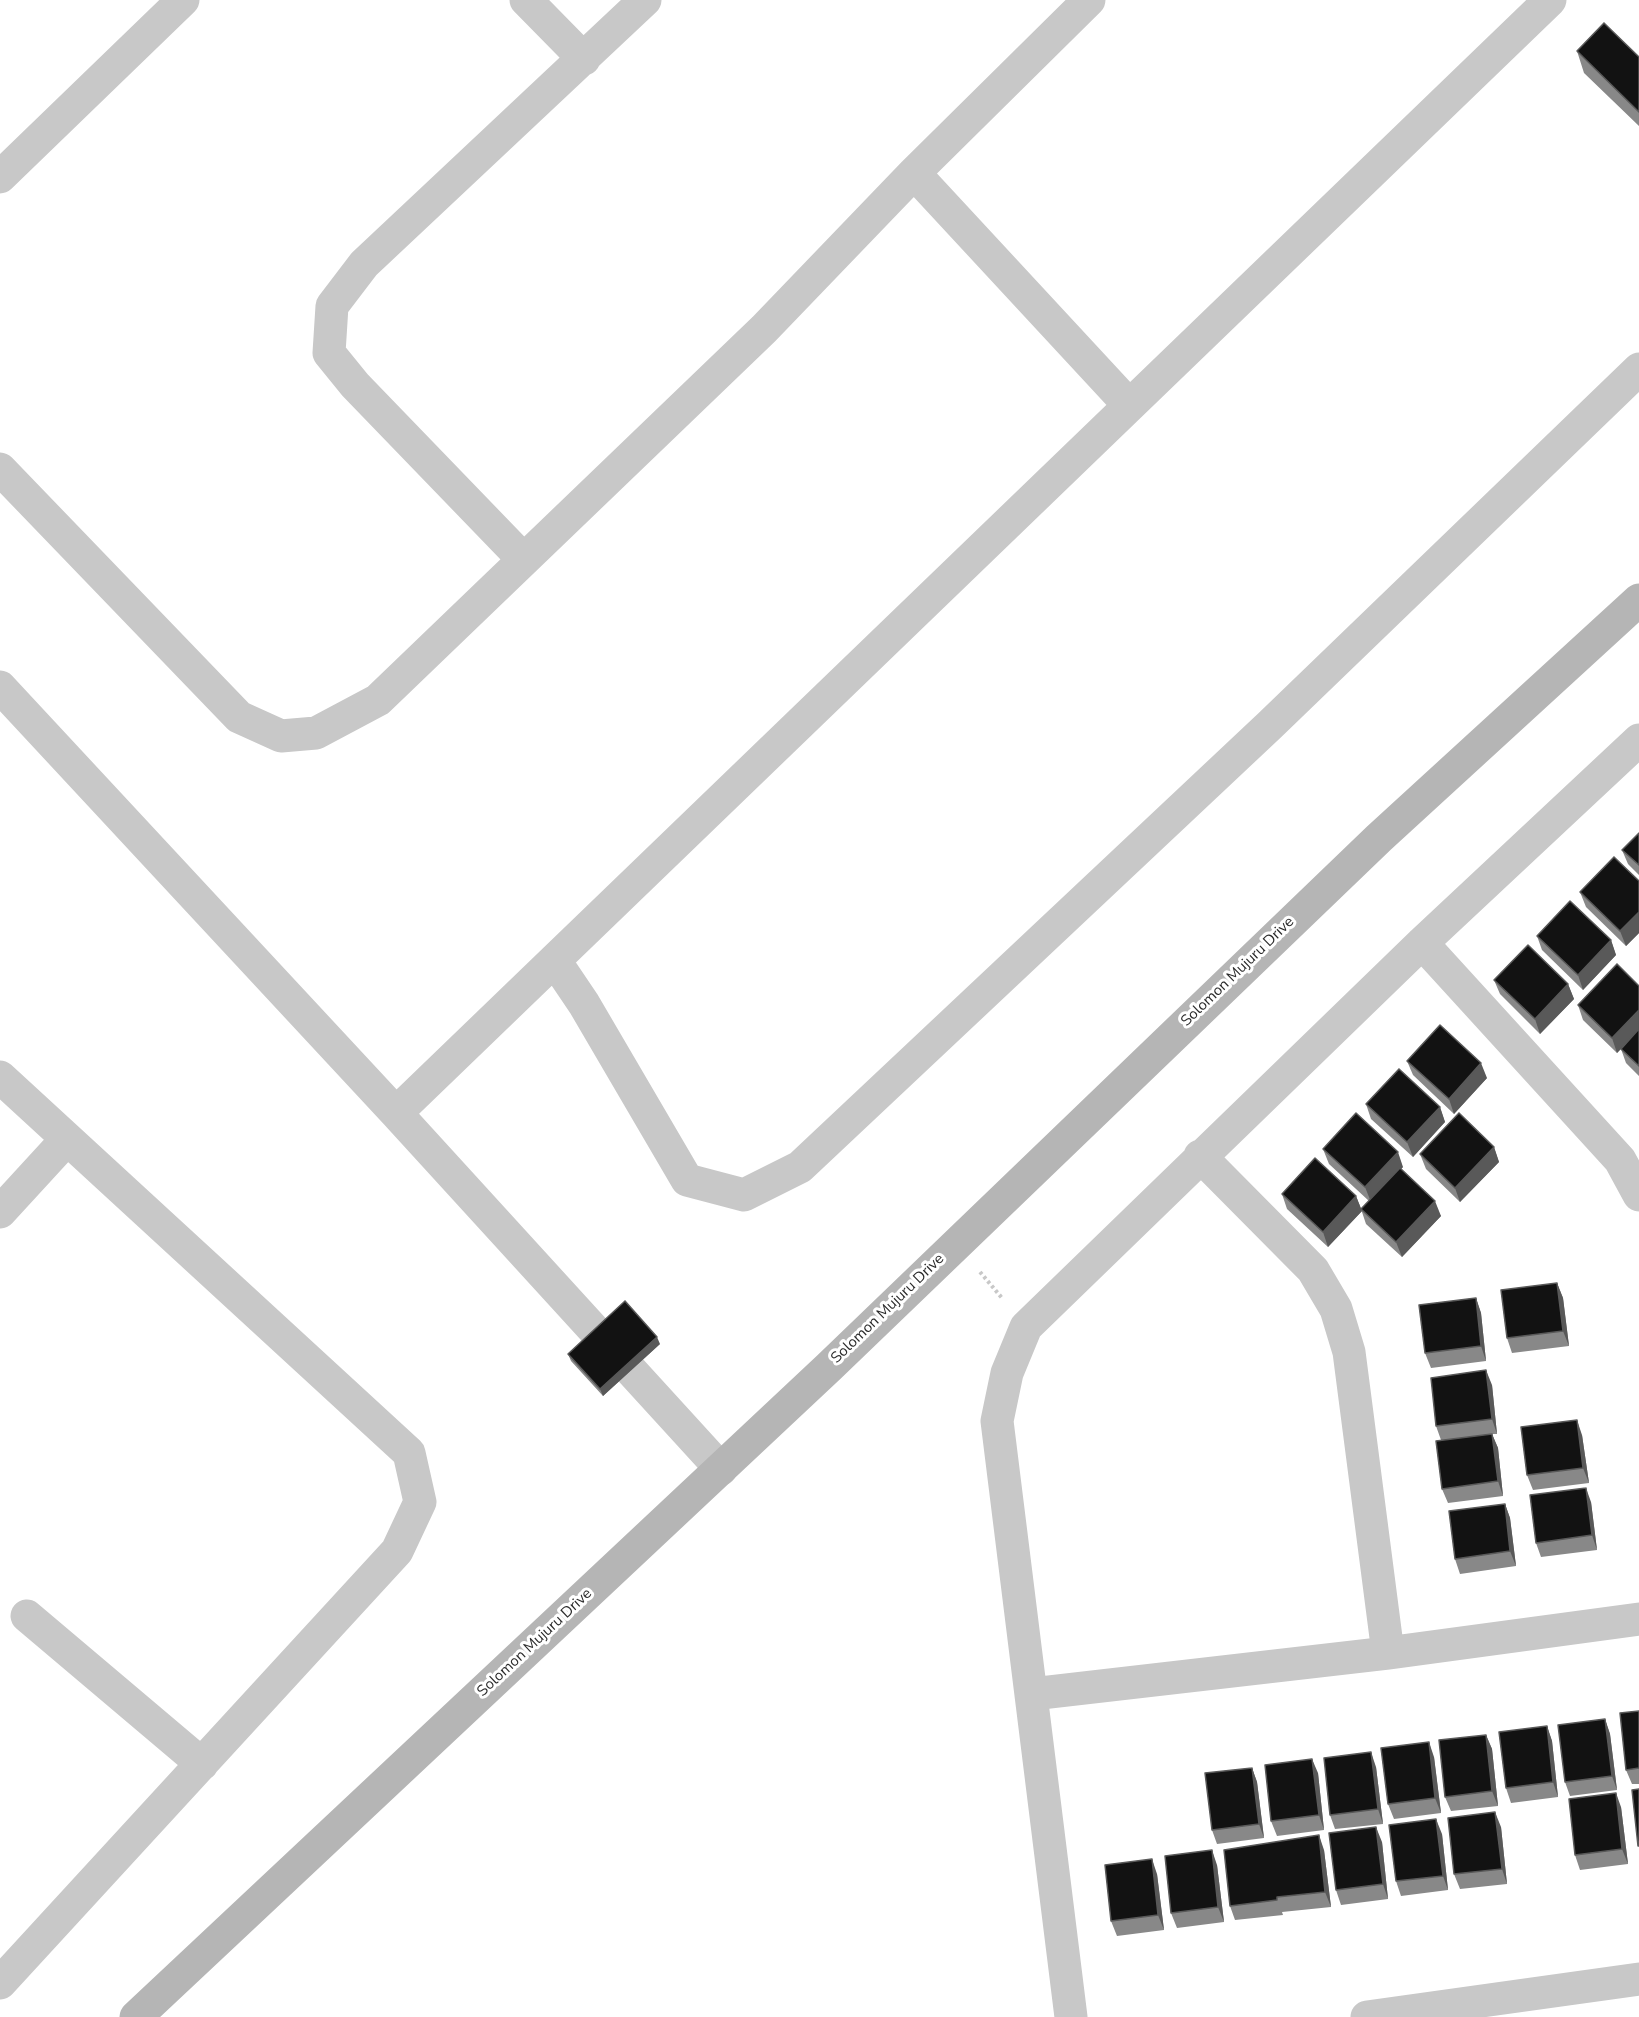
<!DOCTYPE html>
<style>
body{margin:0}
canvas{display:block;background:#fff}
</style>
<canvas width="1639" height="2017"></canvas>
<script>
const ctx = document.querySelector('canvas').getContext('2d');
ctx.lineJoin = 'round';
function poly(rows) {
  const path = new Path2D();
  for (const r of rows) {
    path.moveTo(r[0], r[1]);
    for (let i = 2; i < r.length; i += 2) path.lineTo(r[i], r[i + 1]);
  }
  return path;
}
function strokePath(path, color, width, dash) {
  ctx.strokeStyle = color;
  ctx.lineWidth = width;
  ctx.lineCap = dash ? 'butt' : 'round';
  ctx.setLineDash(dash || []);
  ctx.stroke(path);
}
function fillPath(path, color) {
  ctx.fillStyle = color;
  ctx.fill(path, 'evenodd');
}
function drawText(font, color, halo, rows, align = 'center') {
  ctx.font = font + ' "Nunito Sans",sans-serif';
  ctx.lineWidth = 6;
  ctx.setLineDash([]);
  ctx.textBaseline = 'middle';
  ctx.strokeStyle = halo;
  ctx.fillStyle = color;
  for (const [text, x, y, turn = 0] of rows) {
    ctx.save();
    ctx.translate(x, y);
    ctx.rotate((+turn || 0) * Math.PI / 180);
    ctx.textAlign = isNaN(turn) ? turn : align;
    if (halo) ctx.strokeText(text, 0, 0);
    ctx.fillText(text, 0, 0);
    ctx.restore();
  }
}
const path = poly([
 [980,1272,1002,1298]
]);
const street = poly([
 [526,0,584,59],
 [914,173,1129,405],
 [0,177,183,0],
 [0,469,239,717,281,736,316,733,378,700,764,329,914,173,1089,0],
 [524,560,355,385,329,353,332,306,364,264,645,0],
 [0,687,396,1113,721,1469],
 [1422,943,1620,1160,1639,1195],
 [555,961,584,1004,687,1180,744,1195,800,1167,1270,725,1639,369],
 [0,1077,409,1453,420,1502,397,1551,0,1983],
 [396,1113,1550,0],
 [1200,1156,1313,1270,1336,1309,1349,1352,1388,1653],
 [0,1212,67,1139],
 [27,1616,202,1764],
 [1032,1694,1388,1653,1639,1619],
 [1071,2017,997,1421,1007,1373,1026,1327,1422,943,1639,740],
 [1367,2017,1639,1979]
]);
const secondary = poly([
 [136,2017,829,1367,1379,838,1639,600]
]);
const wall = poly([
 [1577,51,1639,57,1639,126,1584,73],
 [1639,833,1639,875,1628,864,1622,850],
 [1639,881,1639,933,1626,946,1586,907,1580,892],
 [1537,936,1611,940,1616,955,1583,990,1542,950],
 [1494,980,1568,984,1574,999,1540,1034,1500,994],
 [1639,986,1639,1076,1626,1063,1621,1049,1617,1053,1583,1020,1578,1005],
 [1407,1061,1487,1078,1454,1114,1413,1075],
 [1366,1104,1440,1107,1445,1122,1413,1157,1371,1119],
 [1494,1147,1499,1162,1460,1202,1426,1169,1420,1154],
 [1323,1149,1403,1167,1401,1169,1441,1216,1402,1257,1366,1224,1361,1209,1369,1201,1329,1164],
 [1282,1194,1356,1196,1362,1211,1328,1247,1287,1209],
 [1557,1283,1563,1298,1569,1346,1512,1353,1507,1338],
 [1476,1298,1481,1313,1486,1361,1431,1368,1425,1353],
 [660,1344,603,1396,571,1361,568,1354],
 [1492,1385,1497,1434,1492,1434,1498,1448,1503,1496,1448,1503,1442,1489,1441,1440,1436,1426],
 [1582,1435,1589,1483,1533,1490,1527,1475],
 [1591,1502,1597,1550,1541,1557,1536,1543],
 [1505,1504,1510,1518,1516,1566,1460,1574,1455,1559],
 [1639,1711,1639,1784,1632,1784,1626,1770],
 [1605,1719,1610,1734,1617,1790,1570,1796,1565,1782],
 [1547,1726,1552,1741,1558,1797,1511,1803,1506,1788],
 [1486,1735,1492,1749,1498,1806,1451,1811,1445,1797],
 [1434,1757,1441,1813,1394,1819,1388,1804],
 [1376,1767,1383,1824,1335,1829,1330,1815],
 [1252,1768,1257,1782,1264,1838,1217,1844,1212,1830],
 [1318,1773,1324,1830,1277,1836,1271,1821],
 [1621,1807,1628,1864,1580,1870,1575,1855],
 [1501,1827,1507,1884,1460,1889,1454,1874],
 [1442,1834,1448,1890,1401,1896,1396,1881],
 [1382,1842,1388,1899,1341,1905,1336,1890],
 [1324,1850,1331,1907,1282,1912,1283,1915,1235,1920,1230,1906],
 [1217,1865,1224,1922,1177,1928,1171,1913],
 [1157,1874,1164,1930,1117,1936,1111,1921]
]);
const shadedWall = poly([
 [1639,912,1639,933,1626,946,1620,931],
 [1611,940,1616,955,1583,990,1578,975],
 [1568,984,1574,999,1540,1034,1535,1019],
 [1639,1010,1639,1030,1617,1053,1612,1038],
 [1481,1063,1487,1078,1454,1114,1449,1099],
 [1440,1107,1445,1122,1413,1157,1407,1142],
 [1494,1147,1499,1162,1460,1202,1455,1188],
 [1398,1152,1403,1167,1371,1202,1365,1187],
 [1356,1196,1362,1211,1328,1247,1323,1232],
 [1435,1201,1441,1216,1402,1257,1396,1242],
 [1557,1283,1563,1298,1569,1346,1563,1331],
 [1476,1298,1481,1313,1486,1361,1481,1346],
 [657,1337,660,1344,603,1396,600,1389],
 [1486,1370,1492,1385,1497,1434,1492,1419],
 [1577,1420,1582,1435,1589,1483,1583,1468],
 [1492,1434,1498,1448,1503,1496,1498,1481],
 [1586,1488,1591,1502,1597,1550,1592,1535],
 [1505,1504,1510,1518,1516,1566,1510,1551],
 [1605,1719,1610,1734,1617,1790,1612,1776],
 [1547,1726,1552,1741,1558,1797,1553,1782],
 [1486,1735,1492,1749,1498,1806,1492,1791],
 [1429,1742,1434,1757,1441,1813,1435,1798],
 [1371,1752,1376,1767,1383,1824,1378,1809],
 [1312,1759,1318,1773,1324,1830,1319,1815],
 [1252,1768,1257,1782,1264,1838,1259,1824],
 [1616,1793,1621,1807,1628,1864,1622,1849],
 [1495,1812,1501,1827,1507,1884,1502,1869],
 [1436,1819,1442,1834,1448,1890,1443,1876],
 [1376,1827,1382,1842,1388,1899,1383,1884],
 [1319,1835,1324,1850,1331,1907,1325,1892],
 [1212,1850,1217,1865,1224,1922,1218,1907],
 [1152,1859,1157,1874,1164,1930,1158,1915]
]);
const building = poly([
 [1604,23,1639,57,1639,112,1577,51,1604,23],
 [1639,833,1639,865,1622,850,1639,833],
 [1614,857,1639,881,1639,912,1620,931,1580,892,1614,857],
 [1570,901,1611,940,1578,975,1537,936,1570,901],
 [1528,945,1568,984,1535,1019,1494,980,1528,945],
 [1617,964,1639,986,1639,1010,1612,1038,1578,1005,1617,964],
 [1440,1025,1481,1063,1449,1099,1407,1061,1440,1025],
 [1639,1029,1639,1066,1621,1049,1639,1029],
 [1399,1069,1440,1107,1407,1142,1366,1104,1399,1069],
 [1356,1113,1398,1152,1365,1187,1323,1149,1356,1113],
 [1459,1113,1494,1147,1455,1188,1420,1154,1459,1113],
 [1315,1158,1356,1196,1323,1232,1282,1194,1315,1158],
 [1400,1168,1435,1201,1396,1242,1361,1209,1400,1168],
 [1557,1283,1563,1331,1507,1338,1501,1290,1557,1283],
 [1476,1298,1481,1346,1425,1353,1419,1305,1476,1298],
 [625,1301,657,1337,600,1389,568,1354,625,1301],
 [1486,1370,1492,1419,1436,1426,1431,1378,1486,1370],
 [1577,1420,1583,1468,1527,1475,1521,1427,1577,1420],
 [1492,1434,1498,1481,1442,1489,1436,1441,1492,1434],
 [1586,1488,1592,1535,1536,1543,1530,1495,1586,1488],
 [1505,1504,1510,1551,1455,1559,1449,1511,1505,1504],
 [1639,1711,1639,1768,1626,1770,1620,1713,1639,1711],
 [1605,1719,1612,1776,1565,1782,1558,1725,1605,1719],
 [1547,1726,1553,1782,1506,1788,1499,1732,1547,1726],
 [1486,1735,1492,1791,1445,1797,1439,1740,1486,1735],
 [1429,1742,1435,1798,1388,1804,1381,1748,1429,1742],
 [1371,1752,1378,1809,1330,1815,1324,1758,1371,1752],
 [1312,1759,1319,1815,1271,1821,1265,1765,1312,1759],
 [1252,1768,1259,1824,1212,1830,1205,1773,1252,1768],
 [1639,1789,1639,1846,1638,1846,1632,1790,1639,1789],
 [1616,1793,1622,1849,1575,1855,1569,1799,1616,1793],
 [1495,1812,1502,1869,1454,1874,1448,1818,1495,1812],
 [1436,1819,1443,1876,1396,1881,1389,1825,1436,1819],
 [1376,1827,1383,1884,1336,1890,1329,1833,1376,1827],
 [1319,1835,1325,1892,1277,1897,1277,1900,1230,1906,1224,1850,1319,1835],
 [1212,1850,1218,1907,1171,1913,1165,1856,1212,1850],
 [1152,1859,1158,1915,1111,1921,1105,1865,1152,1859]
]);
const streetNames = [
 ["Solomon Mujuru Drive",1238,972,-44],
 ["Solomon Mujuru Drive",888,1309,-44],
 ["Solomon Mujuru Drive",535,1643,-43]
];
strokePath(path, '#c8c8c8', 4, [3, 3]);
strokePath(street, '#c8c8c8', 33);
strokePath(secondary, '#b5b5b5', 33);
fillPath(wall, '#888');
fillPath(shadedWall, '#595959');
fillPath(building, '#121212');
strokePath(building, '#595959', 1.5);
drawText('15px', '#2b2b2b', '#fff', streetNames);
</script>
